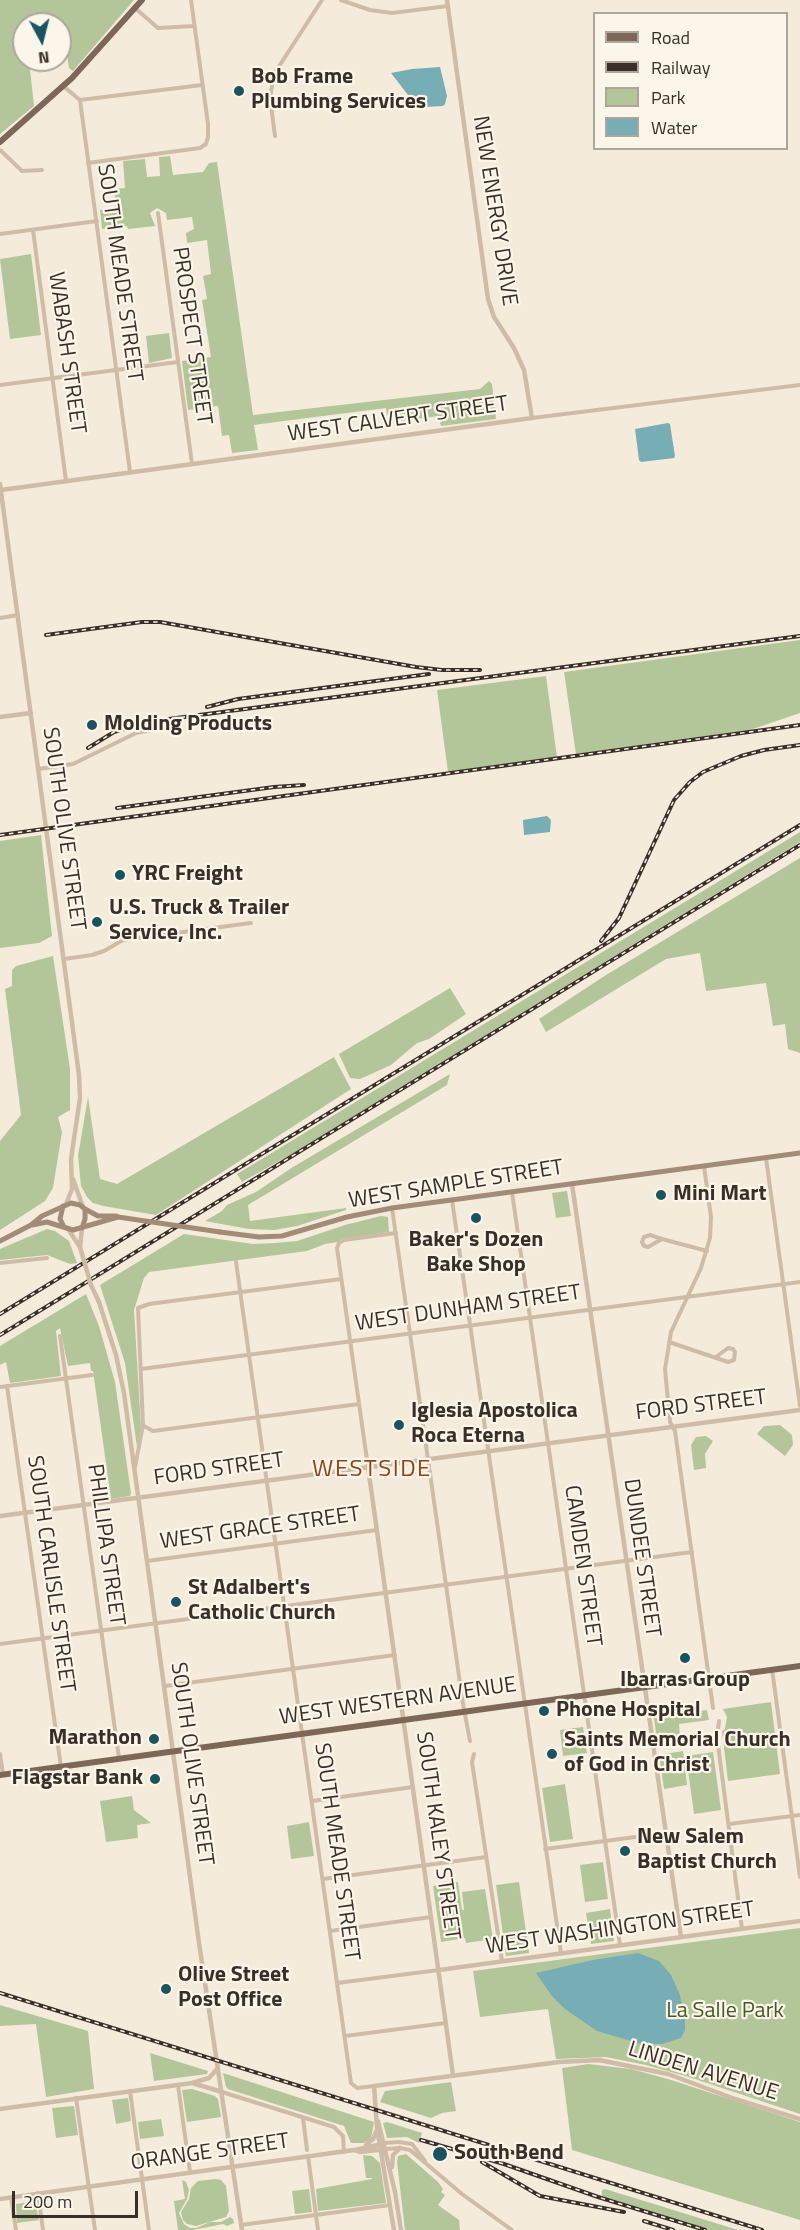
<!DOCTYPE html>
<style>
body{margin:0}
#map{position:relative;width:800px;height:2230px;overflow:hidden;background:#f5ebdb;font-family:"Titillium Web",sans-serif}
canvas{display:block}
.legend{position:absolute;left:593px;top:12px;width:195px;height:138px;box-sizing:border-box;background:#fcf5e9;border:2px solid #aea69c;margin:0;padding:8px 10px;list-style:none;font-size:18px;color:#3a2f28}
.legend li{display:flex;align-items:center;gap:12px;height:30px}
.legend b{width:30px;border:2px solid #aea69c}
.north{position:absolute;left:12px;top:12px;width:60px;height:60px;box-sizing:border-box;background:#fcf5e9;border:2px solid #aea69c;border-radius:50%;rotate:173deg;font-size:16px;font-weight:700;line-height:24px;text-align:center;color:#3a2f28}
.north::after{content:'';display:block;margin:auto;width:21px;height:27px;background:#185560;clip-path:polygon(50% 0,100% 100%,50% 72%,0 100%)}
.scale{position:absolute;left:12px;top:2191px;width:126px;height:27px;box-sizing:border-box;border:3px solid #3a2f28;border-top:0;padding-left:8px;font-size:18px;line-height:21px;white-space:nowrap;color:#3a2f28;-webkit-text-stroke:4px #fcf5e9;paint-order:stroke}
</style>
<div id="map">
<canvas width="800" height="2230"></canvas>
<ul class="legend">
<li><b style="height:8px;background:#7d6757"></b>Road</li>
<li><b style="height:8px;background:#3a2f28"></b>Railway</li>
<li><b style="height:16px;background:#b3c69a"></b>Park</li>
<li><b style="height:16px;background:#77adb5"></b>Water</li>
</ul>
<div class="north">N</div>
<div class="scale">200 m</div>
</div>
<script>
const ctx = document.querySelector('canvas').getContext('2d');
ctx.lineJoin = 'round';
function fillPath(path, color) {
  ctx.fillStyle = color;
  ctx.fill(path, 'evenodd');
}
function poly(rows) {
  const path = new Path2D();
  for (const r of rows) {
    path.moveTo(r[0], r[1]);
    for (let i = 2; i < r.length; i += 2) path.lineTo(r[i], r[i + 1]);
  }
  return path;
}
function strokePath(path, color, width, dash) {
  ctx.strokeStyle = color;
  ctx.lineWidth = width;
  ctx.lineCap = dash ? 'butt' : 'round';
  ctx.setLineDash(dash || []);
  ctx.stroke(path);
}
function drawText(font, color, halo, rows, align = 'center') {
  ctx.font = font + ' "Titillium Web",sans-serif';
  ctx.lineWidth = 4.5;
  ctx.setLineDash([]);
  ctx.textBaseline = 'middle';
  ctx.strokeStyle = halo;
  ctx.fillStyle = color;
  for (const [text, x, y, turn = 0] of rows) {
    ctx.save();
    ctx.translate(x, y);
    ctx.rotate((+turn || 0) * Math.PI / 180);
    ctx.textAlign = isNaN(turn) ? turn : align;
    if (halo) ctx.strokeText(text, 0, 0);
    ctx.fillText(text, 0, 0);
    ctx.restore();
  }
}
const green = poly([
 [0,0,134,0,73,71,69,68,65,41,60,41,60,24,24,24,24,60,29,60,34,106,0,134],
 [170,156,173,175,203,172,209,163,217,162,253,415,480,389,489,381,492,384,496,419,441,426,439,416,401,421,399,413,387,415,386,408,284,421,254,425,258,450,232,453,229,435,222,436,218,406,188,410,182,361,211,357,202,300,207,299,203,276,211,274,207,240,187,243,186,233,194,229,192,217,167,220,166,213,157,208,150,213,155,226,128,229,127,226,102,229,100,210,116,208,114,189,125,188,123,161,145,159,147,177,160,176,159,157],
 [31,254,41,335,10,339,0,259],
 [169,333,172,358,149,363,146,336],
 [800,640,800,713,750,730,576,754,564,672],
 [546,676,557,757,448,772,437,690],
 [800,832,800,842,297,1151,242,1182,237,1174],
 [41,835,52,936,39,943,0,948,0,841],
 [800,858,800,1053,788,1049,785,1024,773,1026,766,983,706,991,700,953,666,959,546,1032,539,1019,606,975],
 [53,956,70,1069,70,1110,58,1117,62,1132,53,1188,45,1201,0,1230,0,1141,21,1115,5,989,12,986,12,970,16,966],
 [450,988,466,1014,429,1039,417,1043,391,1065,360,1079,350,1078,339,1054],
 [334,1057,351,1089,156,1215,103,1206,93,1203,87,1197,81,1186,78,1156,88,1097,100,1179,117,1184],
 [450,1074,447,1085,248,1205,250,1221,346,1208,346,1210,297,1226,274,1230,249,1229,205,1221,222,1211,227,1205,256,1192,293,1167],
 [567,1191,571,1216,556,1218,552,1193],
 [381,1216,388,1217,389,1232,342,1239,338,1242,325,1244,307,1251,149,1272,144,1278,134,1310,141,1427,137,1447,125,1363,100,1285,184,1234,253,1244,275,1243,297,1241,345,1225],
 [47,1229,55,1231,69,1241,77,1263,70,1264,47,1255,0,1260,0,1249],
 [86,1294,99,1326,115,1382,131,1493,130,1496,111,1499,93,1371,91,1371,90,1363,68,1366,60,1328,56,1331,61,1376,10,1383,6,1362,0,1365,0,1346],
 [780,1425,792,1435,793,1445,785,1456,757,1434,764,1426],
 [706,1436,713,1441,705,1454,706,1468,694,1470,691,1445,696,1437],
 [771,1702,780,1774,728,1781,722,1731,725,1729,727,1717,723,1709],
 [707,1710,709,1720,679,1724,680,1737,657,1740,654,1718],
 [583,1727,587,1753,563,1756,560,1730],
 [683,1751,687,1785,664,1789,659,1755],
 [713,1752,721,1810,694,1814,686,1756],
 [565,1784,573,1839,550,1842,542,1788],
 [132,1796,134,1810,151,1823,137,1825,138,1838,106,1842,100,1801],
 [309,1822,314,1856,291,1859,287,1826],
 [603,1862,608,1899,585,1902,580,1865],
 [458,1882,462,1910,464,1910,462,1892,485,1889,493,1939,466,1943,465,1938,441,1942,433,1886],
 [519,1882,529,1953,506,1956,496,1885],
 [610,1909,614,1941,591,1944,586,1913],
 [800,1928,800,2114,689,2077,646,2065,606,2057,556,2059,548,2009,480,2017,473,1971],
 [0,2005,88,2031,94,2089,46,2097,36,2024,0,2026],
 [150,2053,208,2071,207,2074,154,2081],
 [588,2064,631,2069,668,2079,800,2122,800,2220,572,2150,562,2068],
 [223,2073,374,2122,371,2139,364,2143,351,2143,344,2126,228,2089,226,2087],
 [451,2082,456,2111,442,2113,431,2118,380,2102,385,2091],
 [192,2089,215,2096,218,2099,221,2117,187,2122,182,2090],
 [128,2098,131,2121,116,2124,112,2100],
 [74,2106,78,2135,56,2138,52,2108],
 [161,2119,164,2136,140,2139,138,2122],
 [387,2122,422,2133,419,2143,407,2137,387,2138,383,2123],
 [406,2154,438,2182,443,2189,441,2192,445,2195,438,2205,459,2220,460,2230,405,2230,397,2162,398,2156],
 [363,2155,372,2156,380,2163,386,2203,318,2211,316,2189,372,2179,372,2178,366,2178],
 [216,2179,221,2180,226,2186,229,2211,226,2217,196,2226,187,2224,183,2220,181,2212,189,2199,191,2188,198,2181],
 [182,2180,186,2182,189,2190,187,2199,179,2213,184,2224,190,2228,196,2228,210,2222,221,2222,230,2217,233,2219,234,2223,227,2226,223,2224,193,2230,178,2230,174,2201,185,2199],
 [309,2189,312,2212,295,2214,292,2191],
 [605,2189,654,2204,738,2230,709,2230,602,2196,602,2190],
 [35,2201,39,2220,17,2223,16,2204]
]);
const water = poly([
 [440,67,447,96,445,104,443,106,424,107,415,104,391,73,412,69],
 [668,423,670,424,675,456,674,458,641,462,639,460,635,429],
 [547,816,551,820,550,832,524,835,523,820],
 [638,1953,659,1961,671,1975,680,1995,685,2021,685,2030,681,2038,662,2044,641,2044,597,2031,565,2009,552,1996,536,1973,593,1960]
]);
const minor = poly([
 [341,0,370,10,392,13,448,6],
 [135,8,158,28,194,26],
 [63,86,80,100,130,472],
 [80,100,202,85],
 [275,136,270,98,274,74,322,0],
 [0,150,22,171,42,170],
 [88,163,200,148,206,144,208,137,208,124,191,0],
 [158,213,192,464],
 [33,230,66,481],
 [0,234,97,221],
 [0,385,178,362],
 [532,418,800,385],
 [0,618,18,615],
 [38,769,73,764,136,733,163,728],
 [64,959,92,955,104,951,123,940,251,923],
 [766,1158,800,1406],
 [704,1166,711,1217,710,1238,701,1268,671,1332,665,1369,670,1422,675,1431,713,1708],
 [512,1192,620,1945],
 [452,1200,561,1953],
 [392,1208,463,1704,470,1741],
 [662,1239,648,1247,644,1246,642,1242,644,1237,650,1235,662,1239,707,1251],
 [236,1262,351,2083,357,2088,374,2086],
 [0,1263,47,1258],
 [60,1336,119,1758],
 [669,1342,728,1362,734,1360,735,1352,733,1349,728,1348,716,1357],
 [141,1369,800,1282],
 [7,1386,61,1767],
 [0,1387,92,1375],
 [144,1426,153,1431,359,1404],
 [135,1467,143,1425,138,1308,149,1304,341,1279],
 [368,1467,337,1248,339,1243,344,1240,396,1233],
 [147,1561,377,1530],
 [0,1644,692,1552],
 [772,1669,800,1877],
 [165,1686,395,1655],
 [719,1721,717,1737,742,1929],
 [0,1754,3,1774],
 [474,1754,472,1762,502,1961],
 [312,1801,413,1787],
 [729,1824,800,1815],
 [545,1849,665,1833],
 [323,1879,486,1857],
 [330,1931,431,1917],
 [337,1983,439,1970],
 [345,2036,446,2023],
 [178,2085,190,2172],
 [130,2091,149,2230],
 [222,2092,334,2127,343,2136,344,2152],
 [76,2098,95,2230],
 [303,2118,307,2150],
 [384,2143,399,2142,412,2144,425,2161],
 [385,2149,400,2148,410,2150,462,2194,512,2230],
 [308,2156,318,2230],
 [38,2193,43,2230],
 [11,2197,16,2230],
 [241,2225,390,2205]
]);
const tertiary = poly([
 [0,484,79,1075,80,1098,71,1159,72,1189,66,1204],
 [1,490,532,418,524,370,514,348,494,317,488,299,447,0],
 [0,717,31,713],
 [73,1179,83,1207],
 [572,1184,681,1937],
 [68,1229,80,1247],
 [80,1247,82,1228],
 [99,1302,116,1355,124,1393,199,1943,242,2230],
 [368,1467,453,2075],
 [0,1516,800,1410],
 [439,1970,800,1921],
 [192,2083,209,2078,217,2069],
 [0,2109,192,2083,222,2092],
 [378,2121,395,2192,401,2230],
 [366,2145,373,2139,377,2130],
 [355,2150,382,2144],
 [392,2167,393,2155,400,2148],
 [0,2199,354,2150,361,2152,385,2149],
 [394,2230,377,2128,374,2086,559,2062,599,2060,668,2074,735,2099,800,2119]
]);
const secondary = poly([
 [63,1206,60,1219,64,1227],
 [85,1209,98,1216,116,1216],
 [32,1225,47,1222,73,1230,118,1217],
 [220,1232,259,1237,282,1236,347,1217,392,1208,800,1153],
 [0,1241,31,1225,42,1216,71,1203,80,1205,85,1209,85,1219,82,1228]
]);
const primary = poly([
 [0,142,72,78,142,0],
 [0,1775,800,1666]
]);
const rail = poly([
 [46,635,142,622,160,622,416,667,442,670,480,670],
 [207,707,238,699,429,674],
 [88,748,114,732,146,722,800,636],
 [117,808,274,787,304,785],
 [0,835,800,725],
 [601,941,619,918,674,800,690,782,703,772,741,756,764,750,800,745],
 [0,1314,800,825],
 [0,1335,800,845],
 [0,1993,762,2230],
 [421,2140,504,2164,598,2197,705,2230],
 [482,2162,540,2196,624,2212],
 [644,2221,673,2230]
]);
const tertiaryBridge = poly([
 [80,1247,91,1285,99,1302]
]);
const secondaryBridge = poly([
 [118,1217,220,1232]
]);
const markers = [
 [239,91,6,"#185560"],
 [92,725,6,"#185560"],
 [120,875,6,"#185560"],
 [97,922,6,"#185560"],
 [661,1195,6,"#185560"],
 [476,1218,6,"#185560"],
 [399,1425,6,"#185560"],
 [176,1602,6,"#185560"],
 [685,1658,6,"#185560"],
 [544,1711,6,"#185560"],
 [154,1739,6,"#185560"],
 [552,1754,6,"#185560"],
 [155,1779,6,"#185560"],
 [625,1851,6,"#185560"],
 [166,1989,6,"#185560"],
 [440,2154,8,"#185560"]
];
const poiNames = [
 ["Bob Frame",251,78],
 ["Plumbing Services",251,103],
 ["Molding Products",104,725],
 ["YRC Freight",132,875],
 ["U.S. Truck & Trailer",109,909],
 ["Service, Inc.",109,934],
 ["Mini Mart",673,1195],
 ["Baker's Dozen",476,1241,"center"],
 ["Bake Shop",476,1266,"center"],
 ["Iglesia Apostolica",411,1412],
 ["Roca Eterna",411,1437],
 ["St Adalbert's",188,1589],
 ["Catholic Church",188,1614],
 ["Ibarras Group",685,1681,"center"],
 ["Phone Hospital",556,1711],
 ["Marathon",142,1739,"right"],
 ["Saints Memorial Church",564,1741],
 ["of God in Christ",564,1766],
 ["Flagstar Bank",143,1779,"right"],
 ["New Salem",637,1838],
 ["Baptist Church",637,1863],
 ["Olive Street",178,1976],
 ["Post Office",178,2001],
 ["South Bend",454,2154]
];
const streetNames = [
 ["NEW ENERGY DRIVE",494,211,81],
 ["SOUTH MEADE STREET",119,273,82],
 ["PROSPECT STREET",191,336,82],
 ["WABASH STREET",66,353,82],
 ["WEST CALVERT STREET",398,420,-8],
 ["SOUTH OLIVE STREET",63,829,82],
 ["WEST SAMPLE STREET",456,1185,-9],
 ["WEST DUNHAM STREET",468,1309,-8],
 ["FORD STREET",701,1406,-7],
 ["FORD STREET",219,1470,-8],
 ["WEST GRACE STREET",260,1529,-8],
 ["PHILLIPA STREET",105,1545,82],
 ["DUNDEE STREET",641,1558,82],
 ["CAMDEN STREET",582,1566,82],
 ["SOUTH CARLISLE STREET",50,1574,82],
 ["WEST WESTERN AVENUE",398,1702,-8],
 ["SOUTH OLIVE STREET",191,1764,82],
 ["SOUTH KALEY STREET",437,1836,82],
 ["SOUTH MEADE STREET",336,1852,82],
 ["WEST WASHINGTON STREET",620,1929,-8],
 ["LINDEN AVENUE",703,2072,17],
 ["ORANGE STREET",210,2153,-8]
];
const parkNames = [
 ["La Salle Park",725,2012]
];
const neighbourhoodNames = [
 ["WESTSIDE",372,1470]
];
fillPath(green, '#b3c69a');
fillPath(water, '#77adb5');
strokePath(minor, '#cebca6', 4);
strokePath(tertiary, '#cebca6', 4.5);
strokePath(secondary, '#a28b77', 5);
strokePath(primary, '#7d6757', 6);
strokePath(rail, '#3a2f28', 4);
strokePath(rail, '#fcf5e9', 1.5, [4.5]);
strokePath(tertiaryBridge, '#cebca6', 4.5);
strokePath(secondaryBridge, '#a28b77', 5);
for (const [x, y, r, color] of markers) {
  const dot = new Path2D();
  dot.arc(x, y, r, 0, 2 * Math.PI);
  ctx.fillStyle = color;
  ctx.fill(dot);
  strokePath(dot, '#fcf5e9', 2);
}
drawText('bold 22px', '#3a2f28', '#fcf5e9', poiNames, 'left');
drawText('22px', '#3a2f28', '#fcf5e9', streetNames);
drawText('22px', '#445b28', '#fcf5e9', parkNames);
ctx.letterSpacing = '1.5px';
drawText('24px', '#924017', '#fcf5e9', neighbourhoodNames);
ctx.letterSpacing = '0px';
</script>
